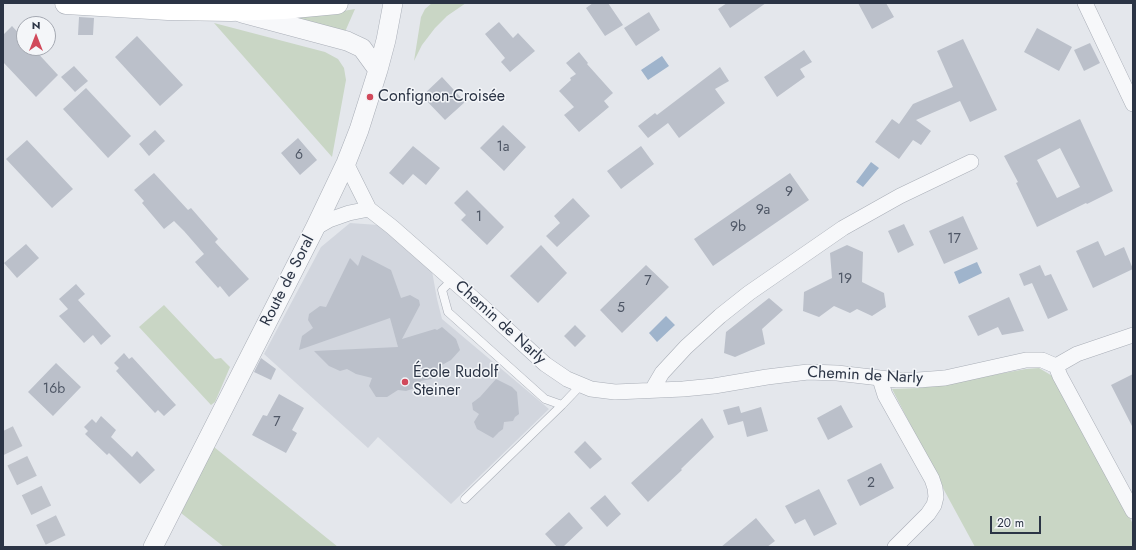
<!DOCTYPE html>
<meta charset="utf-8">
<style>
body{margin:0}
#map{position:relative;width:1136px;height:550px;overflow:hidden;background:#e4e7ec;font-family:Jost,sans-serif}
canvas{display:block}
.frame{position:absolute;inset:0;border:4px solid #2b3445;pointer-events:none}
.north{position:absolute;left:16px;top:16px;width:40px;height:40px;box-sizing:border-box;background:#f4f6f9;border:1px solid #a4a8b1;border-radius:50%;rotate:0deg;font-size:11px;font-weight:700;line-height:16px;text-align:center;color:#2b3445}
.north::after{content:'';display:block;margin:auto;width:14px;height:18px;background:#d1495b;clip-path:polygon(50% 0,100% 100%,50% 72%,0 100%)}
.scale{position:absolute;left:990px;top:516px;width:51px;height:18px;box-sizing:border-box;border:2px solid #2b3445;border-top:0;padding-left:5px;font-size:12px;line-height:14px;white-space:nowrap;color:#2b3445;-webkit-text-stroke:3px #f4f6f9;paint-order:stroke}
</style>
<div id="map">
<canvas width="1136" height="550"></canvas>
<div class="frame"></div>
<div class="north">N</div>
<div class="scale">20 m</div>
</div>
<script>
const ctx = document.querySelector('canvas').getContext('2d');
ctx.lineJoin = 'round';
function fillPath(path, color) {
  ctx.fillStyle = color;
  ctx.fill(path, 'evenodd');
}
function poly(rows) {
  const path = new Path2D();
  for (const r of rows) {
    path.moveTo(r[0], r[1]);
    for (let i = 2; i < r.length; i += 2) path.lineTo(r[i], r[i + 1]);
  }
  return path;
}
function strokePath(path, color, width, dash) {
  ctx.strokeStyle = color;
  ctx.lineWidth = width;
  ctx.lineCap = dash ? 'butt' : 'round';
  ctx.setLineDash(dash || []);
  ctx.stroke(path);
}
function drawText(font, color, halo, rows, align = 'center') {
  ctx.font = font + ' Jost,sans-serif';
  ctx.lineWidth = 3;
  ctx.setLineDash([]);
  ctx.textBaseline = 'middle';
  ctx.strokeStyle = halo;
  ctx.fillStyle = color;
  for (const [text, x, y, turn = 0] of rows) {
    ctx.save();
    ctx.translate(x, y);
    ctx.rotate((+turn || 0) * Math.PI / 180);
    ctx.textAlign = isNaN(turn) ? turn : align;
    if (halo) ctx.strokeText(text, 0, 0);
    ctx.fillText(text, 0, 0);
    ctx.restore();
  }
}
const built = poly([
 [350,223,378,225,432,271,437,299,442,319,549,409,451,504,378,437,368,448,264,354,321,247]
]);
const green = poly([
 [432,3,466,3,447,16,435,28,422,45,414,61,421,17,425,9],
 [355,9,344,34,288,16,343,11],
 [214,23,325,52,338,59,344,68,346,80,332,157],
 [164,305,215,359,221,358,230,367,215,402,211,405,139,327],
 [1039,368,1054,377,1133,524,1133,547,975,547,944,490,892,389,920,388,1026,369],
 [214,447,338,547,224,547,181,513]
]);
const water = poly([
 [662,56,669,66,648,80,641,70],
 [871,162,879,168,863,187,856,182],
 [977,262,982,273,959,284,954,272],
 [666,316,675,325,657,342,649,333]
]);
const building = poly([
 [593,3,608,3,623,25,605,36,586,8],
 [727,3,766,3,730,28,718,9],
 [858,3,886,3,894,17,872,29],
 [649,12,660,30,636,46,624,28],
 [79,17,94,18,93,35,78,35],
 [499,22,513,38,518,33,535,51,510,72,501,62,505,58,485,34],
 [12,26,24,39,24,48,33,48,58,75,36,97,3,62,3,35],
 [1037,28,1072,47,1059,71,1024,52],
 [137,36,183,85,160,106,115,57],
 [963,39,997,110,970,122,960,101,916,120,931,131,921,145,913,140,899,159,875,142,892,119,899,124,913,104,953,87,937,51],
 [1090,43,1100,63,1084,71,1074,50],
 [804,50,812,62,800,69,805,77,777,97,764,77],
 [579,52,588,63,587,64,613,93,604,101,609,107,579,132,564,115,574,107,559,91,571,80,570,78,576,74,566,63],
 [74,66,88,81,75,92,61,77],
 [720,67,729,81,715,89,725,103,679,138,668,123,648,138,638,126,655,113,657,115],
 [442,77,465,102,445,120,422,96],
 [86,88,131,136,108,158,63,109],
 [1080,119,1113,191,1087,204,1086,203,1037,227,1016,183,1018,182,1004,156],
 [1060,148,1080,187,1057,198,1037,160],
 [503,125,526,147,504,171,480,148],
 [155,130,165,141,149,156,139,144],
 [298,138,317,160,300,175,281,153],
 [27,140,73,189,52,208,6,159],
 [413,146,440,168,426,185,413,174,403,185,389,173],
 [641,146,654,164,621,189,607,171],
 [154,173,188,210,191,208,218,239,215,242,249,279,229,297,220,286,218,288,195,262,204,254,184,231,174,221,164,229,142,203,144,201,134,190],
 [790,173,809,200,713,266,694,239],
 [467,190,504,227,487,245,461,220,466,215,454,203],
 [573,198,590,216,557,247,546,236,560,223,554,216],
 [963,216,978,249,944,264,929,231],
 [904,224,914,245,898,253,888,231],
 [1098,241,1105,256,1124,247,1133,269,1093,288,1076,251],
 [26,244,39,258,17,278,4,263],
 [541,245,567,273,538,303,510,276],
 [847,245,863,252,862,282,884,293,886,307,872,316,857,309,850,313,834,306,819,317,803,311,804,292,832,278,830,253],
 [362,255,391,270,401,298,410,295,419,300,420,305,402,339,435,329,437,330,442,327,456,339,460,350,451,360,442,365,442,372,431,379,421,381,418,387,406,391,398,390,387,397,376,397,369,386,372,378,356,374,347,369,340,371,329,366,314,351,398,347,390,318,299,350,302,336,313,328,308,320,309,314,320,306,326,307,350,258,358,266],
 [646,265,669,287,622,333,600,310],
 [1040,265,1045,276,1051,274,1068,310,1048,319,1032,283,1024,286,1019,274],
 [76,284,85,294,78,300,111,336,101,345,93,335,84,343,59,316,68,309,59,299],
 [1009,297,1024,331,1002,335,998,327,978,336,968,316],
 [769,298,783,310,762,329,765,344,735,357,724,353,726,332],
 [575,325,586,336,575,347,564,336],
 [124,353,129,359,132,357,176,405,164,416,158,410,155,413,116,371,119,368,114,363],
 [261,358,276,369,271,380,254,372],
 [56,363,81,387,53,416,28,392],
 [1133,374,1133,428,1111,385],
 [496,379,512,387,517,392,519,414,515,417,513,421,504,422,503,429,499,432,493,438,477,429,474,422,479,414,473,410,472,403,480,397],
 [279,394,304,408,292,430,297,433,286,453,252,435,263,415,267,416],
 [841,405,853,427,828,440,817,418],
 [739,406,741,413,761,407,768,431,747,437,743,421,728,425,723,410],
 [101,416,116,430,111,437,132,457,137,451,155,470,140,484,109,453,107,455,85,434,88,431,84,427,92,419,96,423],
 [702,418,714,437,681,469,682,470,648,502,631,483],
 [585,441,602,459,590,469,574,452],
 [881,463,894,488,860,506,847,480],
 [819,489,837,524,814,536,805,519,795,524,785,506],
 [605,495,621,514,607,527,590,508],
 [569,512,583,528,563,547,557,547,545,534],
 [756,518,775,541,767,547,721,547]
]);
const motorwayTunnel = poly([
 [3,431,59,547]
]);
const service = poly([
 [452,280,442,290,448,312,545,399,562,405],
 [465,499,562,405,581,385]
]);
const minor = poly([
 [1085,3,1133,104],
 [346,163,369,209,392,227,475,300,545,364,567,379,591,389,615,392,683,389,714,386,767,377,808,372,837,373,897,380,918,380,945,378,1026,360,1042,360,1056,366,1060,376,1133,511],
 [315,228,329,220,349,213,369,209],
 [1056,366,1077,354,1133,335],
 [880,379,885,395,932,479,935,488,936,497,934,505,928,514,895,547],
 [652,390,662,373,686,347,720,316,749,293,843,228,900,196,971,162]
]);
const tertiary = poly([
 [242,13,347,41,362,48,378,70],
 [153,547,315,228,346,163,359,130,378,70,386,40,393,3]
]);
const secondary = poly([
 [66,3,168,9,231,10,283,8,337,3]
]);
const markers = [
 [370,97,4,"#d1495b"],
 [405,382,4,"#d1495b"]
];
const numberNames = [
 ["1a",503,148],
 ["6",299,156],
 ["9",789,193],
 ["9a",763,211],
 ["1",479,218],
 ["9b",738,228],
 ["17",954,240],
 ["19",845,280],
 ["7",648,282],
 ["5",621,309],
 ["16b",54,390],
 ["7",277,423],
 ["2",871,484]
];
const poiNames = [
 ["Confignon-Croisée",378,97],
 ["École Rudolf",413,373],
 ["Steiner",413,391]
];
const streetNames = [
 ["Route de Soral",288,281,-63],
 ["Chemin de Narly",500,323,42],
 ["Chemin de Narly",865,376,3]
];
fillPath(built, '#d2d6de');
fillPath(green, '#c9d6c5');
fillPath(water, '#9fb4cc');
fillPath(building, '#bbc0ca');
strokePath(motorwayTunnel, '#bfc3cb', 22, [22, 11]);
strokePath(service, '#a9aeb7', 9);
strokePath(minor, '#a9aeb7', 16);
strokePath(tertiary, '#a9aeb7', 20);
strokePath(secondary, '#a9aeb7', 23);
strokePath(service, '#f7f8fa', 8);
strokePath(minor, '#f7f8fa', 15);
strokePath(tertiary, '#f7f8fa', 19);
strokePath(secondary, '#fff', 22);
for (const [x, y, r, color] of markers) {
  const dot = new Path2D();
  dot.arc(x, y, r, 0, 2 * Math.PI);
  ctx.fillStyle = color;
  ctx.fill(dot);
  strokePath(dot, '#f4f6f9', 1.5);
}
drawText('14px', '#4f5766', null, numberNames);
drawText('16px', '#2b3445', '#f4f6f9', poiNames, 'left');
drawText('16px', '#2b3445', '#f4f6f9', streetNames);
</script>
